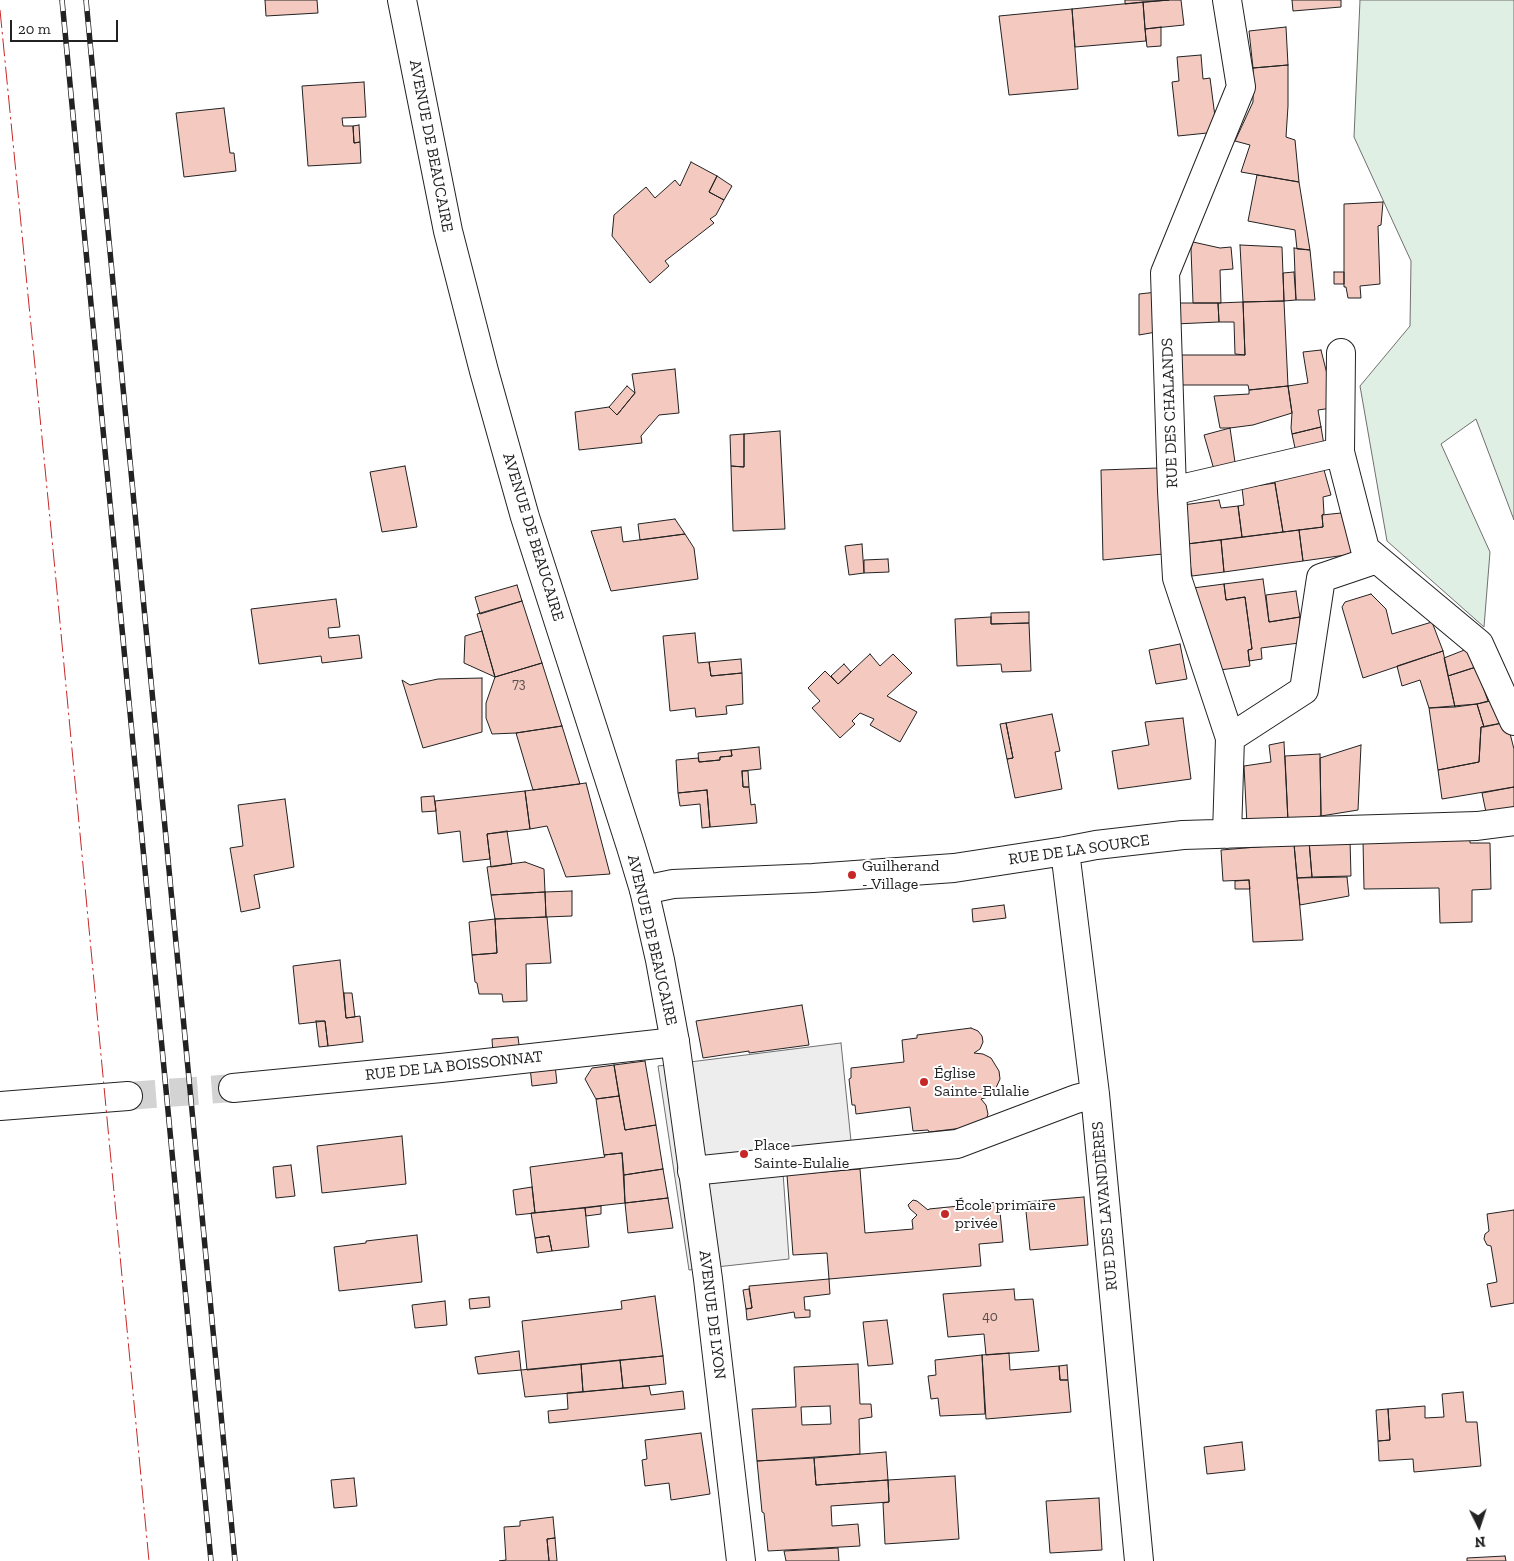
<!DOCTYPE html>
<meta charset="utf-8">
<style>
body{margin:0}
#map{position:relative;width:1514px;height:1561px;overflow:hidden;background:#fff;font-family:"Zilla Slab",serif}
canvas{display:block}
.north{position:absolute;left:1454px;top:1501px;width:50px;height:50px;-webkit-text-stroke:4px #fff;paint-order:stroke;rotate:176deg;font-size:14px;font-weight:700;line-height:20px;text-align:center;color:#222}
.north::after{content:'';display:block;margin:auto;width:18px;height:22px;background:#222;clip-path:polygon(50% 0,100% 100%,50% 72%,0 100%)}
.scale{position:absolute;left:10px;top:20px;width:108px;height:22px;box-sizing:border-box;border:2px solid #222;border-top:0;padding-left:6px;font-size:15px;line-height:18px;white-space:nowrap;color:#222;-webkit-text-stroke:4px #fff;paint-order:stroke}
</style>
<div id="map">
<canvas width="1514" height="1561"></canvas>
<div class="north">N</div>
<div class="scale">20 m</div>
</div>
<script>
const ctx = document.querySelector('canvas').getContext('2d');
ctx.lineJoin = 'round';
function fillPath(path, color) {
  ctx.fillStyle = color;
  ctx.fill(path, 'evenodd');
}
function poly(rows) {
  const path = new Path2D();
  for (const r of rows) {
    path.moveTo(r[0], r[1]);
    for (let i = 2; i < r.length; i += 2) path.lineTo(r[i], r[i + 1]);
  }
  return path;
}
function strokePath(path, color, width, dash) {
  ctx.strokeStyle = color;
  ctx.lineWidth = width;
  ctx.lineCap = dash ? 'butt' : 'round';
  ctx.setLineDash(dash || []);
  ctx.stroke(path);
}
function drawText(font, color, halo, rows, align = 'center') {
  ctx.font = font + ' "Zilla Slab",serif';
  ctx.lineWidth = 4;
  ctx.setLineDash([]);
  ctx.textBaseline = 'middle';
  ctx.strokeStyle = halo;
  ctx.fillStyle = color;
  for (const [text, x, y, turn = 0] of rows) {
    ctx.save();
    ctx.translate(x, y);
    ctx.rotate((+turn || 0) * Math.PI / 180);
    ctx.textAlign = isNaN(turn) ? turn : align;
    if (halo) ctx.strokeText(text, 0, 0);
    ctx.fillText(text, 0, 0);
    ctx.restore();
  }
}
const green = poly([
 [1360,0,1514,0,1514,520,1476,419,1441,444,1490,552,1484,627,1387,541,1360,386,1410,326,1411,261,1354,137,1360,0]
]);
const parking = poly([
 [841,1043,852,1151,782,1158,789,1259,689,1270,658,1066,841,1043]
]);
const building = poly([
 [265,0,317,0,318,13,266,16,265,0],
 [1125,0,1169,0,1125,4,1125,0],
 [1169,0,1181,0,1184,25,1145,29,1143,2,1169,0],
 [1292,0,1341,0,1341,7,1293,11,1292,0],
 [1143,2,1146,41,1075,47,1072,9,1143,2],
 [1072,9,1078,89,1009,95,999,16,1072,9],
 [1161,27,1161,46,1147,47,1145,29,1161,27],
 [1286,27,1288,65,1253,68,1249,31,1286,27],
 [1201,55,1203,79,1210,78,1217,132,1178,136,1172,82,1179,81,1177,57,1201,55],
 [1288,65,1288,106,1286,137,1295,140,1299,182,1241,172,1250,145,1235,141,1253,102,1253,68,1288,65],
 [364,82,366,117,342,118,343,126,353,126,354,143,360,142,361,163,308,166,302,86,364,82],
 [224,108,230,153,234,153,236,171,184,177,176,113,224,108],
 [359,125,360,142,354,143,353,126,359,125],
 [691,162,717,176,709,192,724,200,716,215,710,219,714,223,665,261,669,266,650,283,612,236,614,215,646,187,655,198,675,180,680,186,691,162],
 [1257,175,1299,182,1310,250,1297,249,1295,230,1248,221,1257,175],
 [717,176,732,186,724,200,709,192,717,176],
 [1383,202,1381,225,1378,226,1380,284,1360,286,1361,298,1348,298,1346,287,1344,287,1344,204,1383,202],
 [1193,242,1220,248,1231,247,1233,269,1220,270,1221,303,1193,303,1191,249,1193,242],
 [1240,245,1282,247,1284,301,1243,302,1240,245],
 [1294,248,1310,250,1315,300,1296,300,1294,248],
 [1294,272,1296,300,1284,301,1283,273,1294,272],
 [1334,272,1344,272,1344,284,1334,284,1334,272],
 [1157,292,1156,332,1139,335,1139,294,1157,292],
 [1284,301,1288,386,1249,390,1248,385,1179,385,1177,355,1245,355,1243,302,1284,301],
 [1243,302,1245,355,1235,354,1234,322,1219,322,1218,303,1243,302],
 [1174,303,1218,303,1219,322,1175,324,1174,303],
 [1321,350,1329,382,1332,408,1318,410,1321,427,1292,434,1291,428,1292,413,1288,386,1308,383,1303,352,1321,350],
 [675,369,679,413,659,415,641,436,642,443,579,450,575,412,609,407,617,415,635,393,632,374,675,369],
 [627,386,635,393,617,415,609,407,627,386],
 [1288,386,1292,413,1253,425,1230,428,1220,428,1214,396,1249,394,1249,390,1288,386],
 [1321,427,1325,451,1297,457,1292,434,1321,427],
 [1230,428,1236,469,1215,473,1204,435,1230,428],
 [780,431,785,529,733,531,731,466,744,467,744,434,780,431],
 [744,434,744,467,731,466,730,435,744,434],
 [405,466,417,527,382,532,370,472,405,466],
 [1158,468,1163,554,1103,560,1101,470,1158,468],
 [1324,470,1331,495,1323,497,1324,514,1322,515,1323,527,1283,532,1274,478,1324,470],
 [1275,483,1283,532,1242,537,1238,506,1244,505,1242,488,1275,483],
 [1219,500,1221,508,1238,506,1242,537,1187,544,1183,505,1219,500],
 [1341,513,1353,554,1303,561,1299,530,1323,527,1322,515,1341,513],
 [675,519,685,534,640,540,638,524,675,519],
 [621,527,623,542,685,534,694,548,698,579,611,591,591,531,621,527],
 [1299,530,1303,561,1224,572,1221,540,1299,530],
 [1221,540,1224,572,1192,576,1187,544,1221,540],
 [862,544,864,573,849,575,845,546,862,544],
 [888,559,889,572,864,573,864,560,888,559],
 [1263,579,1269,622,1300,617,1299,643,1261,648,1262,659,1249,661,1248,650,1252,649,1245,597,1226,600,1224,584,1263,579],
 [1224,584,1226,600,1245,597,1252,649,1248,650,1250,666,1220,670,1193,588,1224,584],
 [517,585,522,601,480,614,475,597,517,585],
 [1296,591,1300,617,1269,622,1266,595,1296,591],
 [1371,594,1386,609,1392,634,1432,622,1443,651,1363,678,1342,607,1345,602,1371,594],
 [336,599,340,627,328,628,329,638,359,635,362,658,322,663,321,656,259,664,251,609,336,599],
 [522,601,542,663,495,677,477,614,522,601],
 [1029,612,1029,623,991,624,991,613,1029,612],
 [991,617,991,624,1029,623,1031,671,1002,672,1001,664,957,666,955,619,991,617],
 [482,631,495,677,464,663,465,636,482,631],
 [695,633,698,663,709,662,711,676,742,673,743,704,726,706,727,714,696,717,695,708,670,711,663,636,695,633],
 [1180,644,1187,679,1156,684,1149,650,1180,644],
 [1467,649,1476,667,1448,676,1444,658,1467,649],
 [1443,651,1455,707,1429,708,1420,680,1402,686,1397,666,1443,651],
 [870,654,880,666,893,654,912,673,887,696,917,712,900,742,870,725,874,719,860,713,852,721,855,724,840,738,812,708,820,701,808,688,825,671,838,684,870,654],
 [741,659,742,673,711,676,709,662,741,659],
 [542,663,562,726,516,733,492,734,486,718,486,703,495,677,542,663],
 [844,664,851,672,838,684,831,676,844,664],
 [1476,667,1488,701,1477,704,1455,707,1448,676,1476,667],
 [482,678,482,732,423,748,402,680,410,685,438,679,482,678],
 [1500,699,1507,722,1484,727,1477,704,1500,699],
 [1477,704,1484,727,1481,727,1479,762,1438,770,1429,708,1477,704],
 [1052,714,1060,751,1055,752,1062,789,1015,798,1007,759,1013,758,1006,723,1052,714],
 [1183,718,1191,779,1118,789,1112,751,1149,745,1145,722,1183,718],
 [1507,722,1514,749,1514,787,1442,799,1438,770,1479,762,1481,727,1507,722],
 [1006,723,1013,758,1007,759,1000,724,1006,723],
 [562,726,580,784,533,790,516,733,562,726],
 [1284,742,1288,821,1247,825,1244,766,1271,762,1269,745,1284,742],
 [1361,745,1358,810,1321,816,1320,758,1361,745],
 [759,747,761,769,742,771,743,787,749,787,751,805,755,804,757,823,710,827,707,790,678,793,676,760,698,758,699,762,720,760,720,757,732,756,731,750,759,747],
 [731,750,732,756,720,757,720,760,699,762,698,753,731,750],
 [1320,754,1321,816,1288,821,1285,756,1320,754],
 [742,771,748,771,749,787,743,787,742,771],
 [586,783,610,874,566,877,547,826,530,829,525,791,586,783],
 [1514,787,1514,811,1487,817,1482,793,1514,787],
 [707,790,710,827,702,828,700,804,680,806,678,793,707,790],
 [525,791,530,829,487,834,490,859,463,862,460,831,438,834,435,801,525,791],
 [434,796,436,811,422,812,421,797,434,796],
 [285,799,294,867,254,875,260,908,241,912,230,848,243,846,238,805,285,799],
 [507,831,512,864,491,867,487,834,507,831],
 [1470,839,1470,843,1490,843,1491,889,1472,890,1472,922,1440,923,1439,888,1364,889,1363,841,1470,839],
 [1350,840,1351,876,1312,877,1309,841,1350,840],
 [1309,841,1312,877,1297,878,1294,844,1309,841],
 [1294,844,1303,940,1253,942,1249,880,1223,881,1221,850,1294,844],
 [525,862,544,869,545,892,491,895,487,867,525,862],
 [1347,877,1349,896,1300,905,1297,878,1347,877],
 [1249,880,1250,889,1235,889,1235,881,1249,880],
 [572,891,572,916,546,917,545,892,572,891],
 [545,892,546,917,495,919,491,895,545,892],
 [1004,905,1006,918,973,922,972,909,1004,905],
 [546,917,547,917,551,963,526,964,527,1001,503,1002,502,994,479,994,477,983,475,982,472,955,497,953,495,919,546,917],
 [495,919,497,953,472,955,469,922,495,919],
 [340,960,346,1018,360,1016,363,1042,328,1046,325,1021,299,1024,293,966,340,960],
 [344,993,352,993,355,1017,346,1018,344,993],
 [802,1005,809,1045,749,1053,749,1051,703,1058,696,1021,802,1005],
 [316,1021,325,1021,328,1046,319,1047,316,1021],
 [971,1028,978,1031,982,1036,983,1042,980,1049,974,1053,983,1054,991,1058,999,1071,1000,1079,995,1090,988,1097,981,1099,986,1105,988,1114,986,1120,980,1126,929,1132,928,1130,913,1131,910,1107,856,1114,855,1105,852,1105,849,1079,851,1078,851,1068,904,1062,902,1040,917,1038,917,1035,971,1028],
 [518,1037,520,1052,493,1054,492,1039,518,1037],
 [645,1061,656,1125,625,1130,614,1065,645,1061],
 [555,1065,557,1083,532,1086,530,1067,555,1065],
 [614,1065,619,1096,596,1099,585,1079,592,1068,614,1065],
 [619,1096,625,1130,656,1125,663,1169,624,1175,622,1153,604,1155,596,1099,619,1096],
 [402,1136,406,1184,322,1193,317,1146,402,1136],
 [622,1153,625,1203,535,1213,530,1167,605,1157,604,1155,622,1153],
 [291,1165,295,1196,276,1198,273,1167,291,1165],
 [663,1169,668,1198,625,1203,624,1175,663,1169],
 [860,1169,865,1233,913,1229,912,1220,917,1215,910,1209,908,1205,913,1200,917,1201,928,1210,929,1209,999,1202,1003,1242,979,1244,981,1266,829,1279,827,1253,793,1255,787,1175,860,1169],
 [532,1187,535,1213,516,1215,513,1190,532,1187],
 [1084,1197,1088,1245,1030,1250,1025,1202,1084,1197],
 [668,1198,673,1228,628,1233,625,1203,668,1198],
 [601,1206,601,1214,586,1216,585,1208,601,1206],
 [585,1208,589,1247,552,1251,549,1236,535,1238,531,1213,585,1208],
 [1514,1210,1514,1303,1491,1307,1487,1284,1497,1282,1491,1246,1487,1245,1484,1239,1485,1234,1489,1231,1487,1214,1514,1210],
 [417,1235,422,1282,339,1291,334,1247,366,1243,366,1241,417,1235],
 [549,1236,552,1251,537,1253,535,1238,549,1236],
 [829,1279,830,1294,804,1297,805,1310,810,1310,810,1317,795,1318,794,1312,747,1320,746,1309,752,1308,749,1286,829,1279],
 [749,1289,752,1308,746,1309,743,1290,749,1289],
 [1014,1289,1015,1300,1033,1299,1039,1351,986,1355,984,1334,948,1337,943,1294,1014,1289],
 [655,1296,663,1356,527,1370,522,1321,622,1309,621,1301,655,1296],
 [489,1297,490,1307,470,1309,469,1299,489,1297],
 [445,1301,447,1325,415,1328,412,1305,445,1301],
 [887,1320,893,1364,868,1366,863,1322,887,1320],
 [519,1351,521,1370,478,1374,475,1357,519,1351],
 [1009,1353,1010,1370,1059,1366,1060,1380,1068,1380,1071,1412,986,1419,982,1355,1009,1353],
 [982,1355,985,1414,940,1416,938,1398,931,1399,928,1376,936,1375,935,1360,982,1355],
 [663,1356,666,1384,623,1388,620,1360,663,1356],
 [620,1360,623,1388,583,1392,581,1364,620,1360],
 [581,1364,583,1392,525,1397,521,1370,581,1364],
 [858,1364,860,1404,871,1404,872,1417,859,1419,860,1454,757,1461,752,1409,796,1407,794,1367,858,1364],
 [830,1406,831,1424,802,1425,801,1407,830,1406],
 [1067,1365,1068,1380,1060,1380,1059,1366,1067,1365],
 [649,1386,651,1395,683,1391,685,1409,549,1423,548,1411,568,1409,567,1393,649,1386],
 [1463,1392,1466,1422,1477,1422,1481,1466,1414,1472,1413,1459,1379,1461,1378,1441,1390,1440,1388,1409,1425,1406,1425,1418,1444,1417,1442,1394,1463,1392],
 [1388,1409,1390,1440,1378,1441,1376,1410,1388,1409],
 [701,1433,710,1494,671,1500,669,1483,645,1486,642,1460,647,1459,645,1440,701,1433],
 [1242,1442,1245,1470,1207,1474,1204,1447,1242,1442],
 [886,1452,888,1480,816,1485,814,1458,886,1452],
 [814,1458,816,1485,888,1480,889,1502,831,1506,832,1526,858,1524,860,1546,768,1551,764,1513,762,1512,757,1461,814,1458],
 [955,1476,959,1539,885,1544,883,1503,889,1502,888,1480,955,1476],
 [354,1478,357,1506,334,1508,331,1480,354,1478],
 [1099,1498,1102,1550,1050,1553,1046,1501,1099,1498],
 [553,1517,555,1538,547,1539,549,1561,499,1561,506,1560,504,1527,520,1526,520,1521,553,1517],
 [555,1538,557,1561,549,1561,547,1539,555,1538],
 [838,1548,839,1561,786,1561,784,1551,838,1548],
 [1505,1556,1506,1561,1467,1561,1467,1558,1505,1556]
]);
const minorTunnel = poly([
 [128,1096,233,1088]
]);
const minor = poly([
 [1227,0,1241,87,1165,273,1172,491,1177,578,1230,738,1227,834],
 [1172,491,1340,452],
 [1377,559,1479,644,1514,721],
 [1230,738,1304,690,1321,578,1377,559,1365,549,1340,452,1341,353],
 [1065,851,1095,1094,1139,1561],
 [644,890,673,884,813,878,954,868,1065,851,1096,845,1183,835,1477,826,1514,821],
 [233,1088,441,1068,675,1042],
 [0,1106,128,1096],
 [692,1171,957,1144,1076,1099,1095,1094]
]);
const primary = poly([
 [402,0,448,231,484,371,525,517,631,847,644,890,660,960,675,1042,708,1279,741,1561]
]);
const rail = poly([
 [62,0,211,1561],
 [86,0,235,1561]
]);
const power = poly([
 [0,10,55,570,149,1561]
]);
const markers = [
 [852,875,5,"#c62828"],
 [924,1082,5,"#c62828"],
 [744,1154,5,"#c62828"],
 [945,1214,5,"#c62828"]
];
const numberNames = [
 ["73",519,684],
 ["40",990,1317]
];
const streetNames = [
 ["AVENUE DE BEAUCAIRE",431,146,79],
 ["RUE DES CHALANDS",1170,413,-92],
 ["AVENUE DE BEAUCAIRE",533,537,73],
 ["RUE DE LA SOURCE",1079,850,-8],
 ["AVENUE DE BEAUCAIRE",652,940,77],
 ["RUE DE LA BOISSONNAT",454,1066,-6],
 ["RUE DES LAVANDIÈRES",1105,1206,-95],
 ["AVENUE DE LYON",712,1315,83]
];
const poiNames = [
 ["Guilherand",862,866],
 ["- Village",862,884],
 ["Église",934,1073],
 ["Sainte-Eulalie",934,1091],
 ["Place",754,1145],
 ["Sainte-Eulalie",754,1163],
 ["École primaire",955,1205],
 ["privée",955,1223]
];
fillPath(green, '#e0efe3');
strokePath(green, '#6f6f6f', 1);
fillPath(parking, '#ededed');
strokePath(parking, '#6f6f6f', 1);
fillPath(building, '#f3c9c0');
strokePath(building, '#222', 1);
strokePath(minorTunnel, '#d3d3d3', 28, [28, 14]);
strokePath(minor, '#222', 30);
strokePath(primary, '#222', 30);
strokePath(minor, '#fff', 28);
strokePath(primary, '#fff', 28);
strokePath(rail, '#222', 5.5);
strokePath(rail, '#fff', 4, [11]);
strokePath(power, '#c62828', 1, [18, 4, 2.5, 4]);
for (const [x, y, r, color] of markers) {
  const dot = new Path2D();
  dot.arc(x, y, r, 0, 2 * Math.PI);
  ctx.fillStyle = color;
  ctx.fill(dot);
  strokePath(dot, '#fff', 2);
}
drawText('14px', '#564c4a', null, numberNames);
drawText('16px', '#222', '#fff', streetNames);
drawText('16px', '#222', '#fff', poiNames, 'left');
</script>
